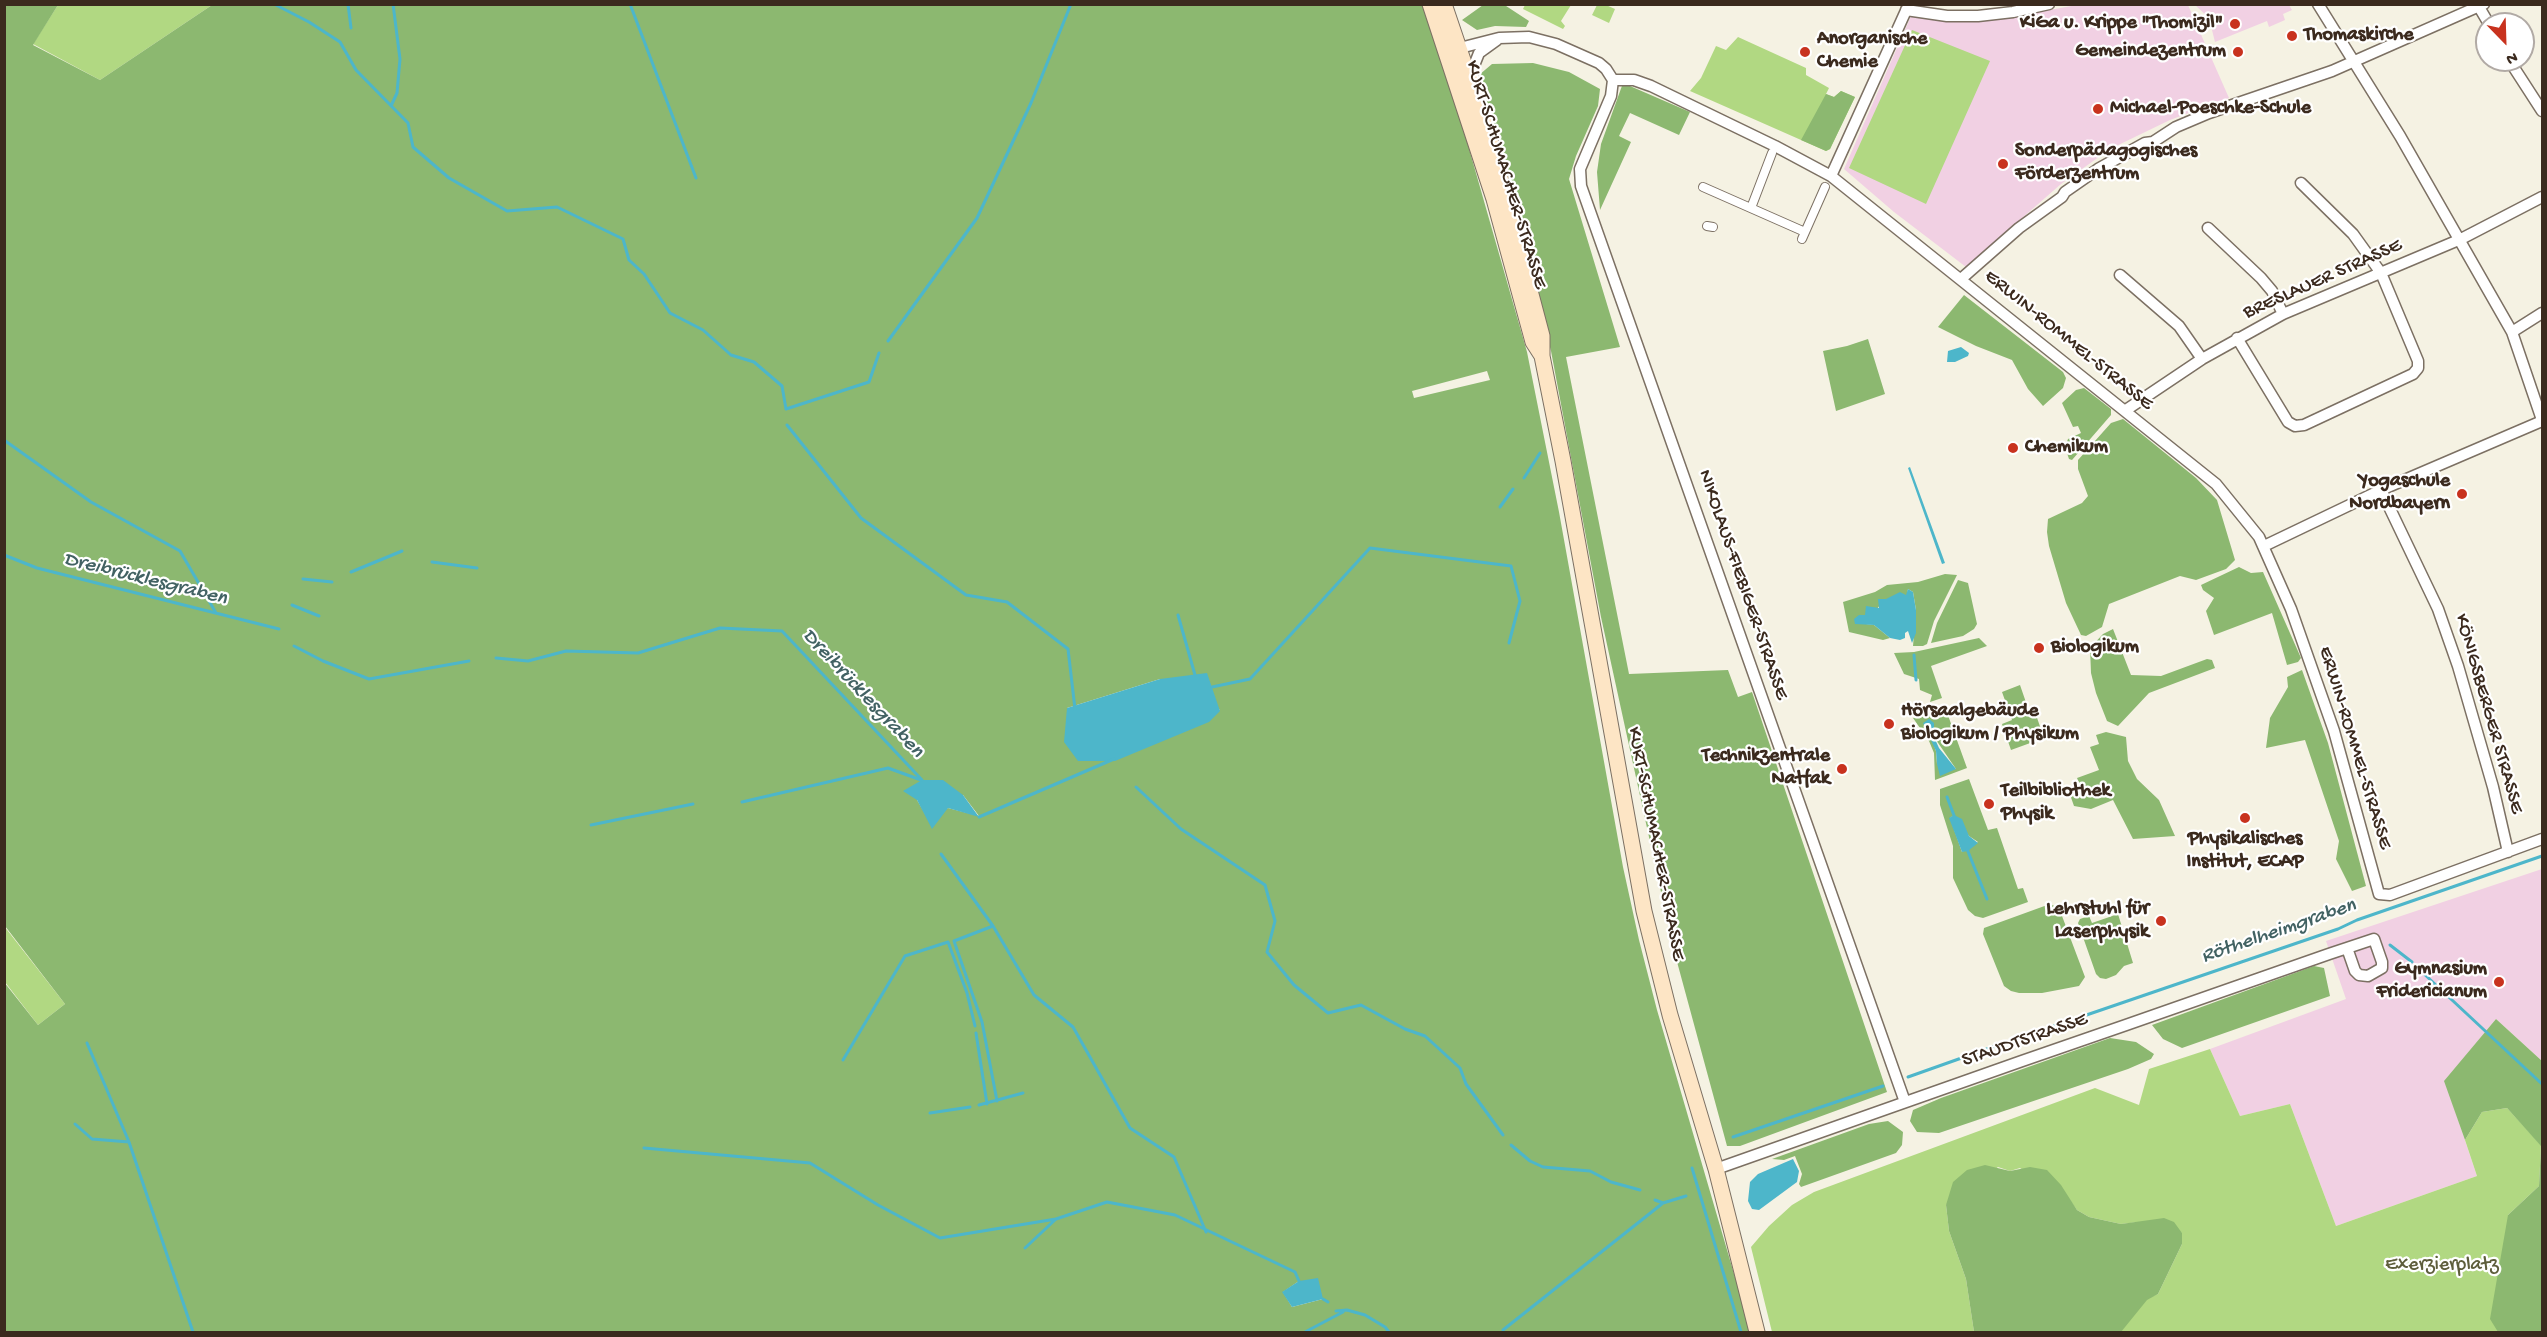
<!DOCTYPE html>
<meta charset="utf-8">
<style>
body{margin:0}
#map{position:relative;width:2547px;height:1337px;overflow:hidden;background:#f5f2e3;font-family:"Gochi Hand",sans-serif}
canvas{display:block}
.frame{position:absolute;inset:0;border:6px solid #3b2a1e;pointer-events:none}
.north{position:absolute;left:2475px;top:12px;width:60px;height:60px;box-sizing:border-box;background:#fff;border:2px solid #b1aaa5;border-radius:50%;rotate:157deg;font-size:16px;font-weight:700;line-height:24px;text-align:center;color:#3b2a1e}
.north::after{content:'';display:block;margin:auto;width:21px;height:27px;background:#c8321e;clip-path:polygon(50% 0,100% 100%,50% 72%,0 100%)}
</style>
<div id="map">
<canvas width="2547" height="1337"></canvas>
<div class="frame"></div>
<div class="north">N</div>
</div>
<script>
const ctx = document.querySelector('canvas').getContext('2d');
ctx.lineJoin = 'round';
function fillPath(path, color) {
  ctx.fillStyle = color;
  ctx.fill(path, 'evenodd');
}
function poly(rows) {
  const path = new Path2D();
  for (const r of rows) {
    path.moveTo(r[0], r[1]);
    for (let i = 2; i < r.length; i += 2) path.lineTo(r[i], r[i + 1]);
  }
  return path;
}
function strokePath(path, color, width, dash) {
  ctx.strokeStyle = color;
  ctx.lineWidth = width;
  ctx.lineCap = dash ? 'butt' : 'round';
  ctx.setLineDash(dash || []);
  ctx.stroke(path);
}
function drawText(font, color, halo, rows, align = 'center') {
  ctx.font = font + ' "Gochi Hand",sans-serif';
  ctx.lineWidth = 4.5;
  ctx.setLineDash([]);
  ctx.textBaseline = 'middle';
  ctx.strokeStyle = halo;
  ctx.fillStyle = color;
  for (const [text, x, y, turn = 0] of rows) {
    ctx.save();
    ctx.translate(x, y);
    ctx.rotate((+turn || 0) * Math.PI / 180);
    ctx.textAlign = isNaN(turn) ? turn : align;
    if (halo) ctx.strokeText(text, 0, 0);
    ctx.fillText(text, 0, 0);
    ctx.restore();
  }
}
const built = poly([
 [2077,5,2188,5,2229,98,2170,120,2110,149,2061,184,1966,267,1894,212,1844,169,1911,16,1948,18,2011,17],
 [2195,5,2289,5,2292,10,2283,14,2285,20,2269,27,2267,21,2215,42,2209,18],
 [2542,869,2542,1061,2496,1019,2445,1081,2477,1176,2336,1226,2290,1104,2240,1116,2210,1049,2346,999,2326,941]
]);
const green = poly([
 [58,5,212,5,100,80,33,44],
 [1525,5,1525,4,1571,5,1561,21,1565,26,1563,29,1523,9],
 [1597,5,1606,5,1615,9,1609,23,1592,15],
 [1912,30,1990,61,1926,204,1849,168],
 [1738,37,1806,68,1806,75,1829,88,1826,94,1834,97,1841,91,1855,97,1830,149,1826,151,1690,91,1701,78,1716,46,1726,50],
 [4,926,65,1004,38,1025,5,982],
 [2210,1049,2240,1116,2290,1104,2336,1226,2477,1176,2465,1140,2482,1112,2507,1108,2541,1145,2539,1186,2508,1215,2542,1332,2068,1332,2158,1294,2182,1244,2182,1233,2139,1222,2121,1224,2089,1217,2077,1210,2069,1199,2020,1168,2010,1171,1998,1167,1946,1205,1949,1231,1966,1279,1974,1332,1772,1332,1751,1247,1769,1226,1792,1205,1814,1192,2095,1088,2139,1105,2149,1069]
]);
const forest = poly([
 [1503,4,1529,21,1526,27,1495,26,1477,30,1462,20,1483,5],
 [5,5,58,5,33,45,100,80,212,5,1423,5,1462,124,1527,352,1559,512,1623,867,1639,940,1657,1010,1751,1332,5,1332,4,982,38,1025,65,1004,5,926],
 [1487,371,1490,380,1414,398,1412,391],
 [1160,679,1220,710,1067,708],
 [963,795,979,816,948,808,927,817,917,800],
 [1299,1281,1323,1299,1292,1307,1283,1292],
 [1533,63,1569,72,1600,89,1598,106,1576,156,1569,179,1620,347,1566,357,1629,674,1728,670,1738,697,1752,692,1887,1092,1740,1146,1727,1146,1673,947,1601,617,1551,351,1498,140,1479,75,1492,64],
 [1623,83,1690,112,1679,135,1630,113,1619,136,1631,142,1600,210,1597,172,1601,144],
 [1841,91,1855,97,1830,149,1826,151,1801,140,1826,94,1834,97],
 [1964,295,2063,372,2066,378,2063,388,2043,406,2028,389,2012,360,1976,346,1938,327],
 [1868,339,1885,394,1836,411,1823,351,1847,346],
 [2084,388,2111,409,2111,415,2072,460,2069,459,2065,447,2068,439,2081,433,2078,426,2073,427,2062,403,2076,390],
 [2123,419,2196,478,2217,500,2235,560,2226,569,2196,580,2180,576,2109,604,2102,627,2086,636,2081,635,2066,603,2049,546,2047,532,2048,519,2082,503,2088,496,2078,469,2078,460,2111,423],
 [2239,567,2251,573,2263,572,2301,658,2298,662,2287,665,2272,613,2214,635,2206,611,2214,598,2203,590,2201,585],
 [1945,574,1957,575,1934,621,1927,644,1923,646,1913,646,1916,610,1913,592,1908,589,1907,595,1880,605,1866,624,1874,625,1890,638,1883,640,1849,632,1843,602,1875,592,1887,585,1918,582],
 [1958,580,1968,583,1977,624,1974,629,1963,636,1931,643,1937,623],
 [2113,629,2131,675,2161,676,2207,659,2212,660,2215,668,2149,693,2118,726,2107,721,2096,693,2091,673,2090,648,2103,634],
 [1979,638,1987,646,1931,666,1942,698,1930,702,1932,695,1920,690,1919,679,1904,674,1894,653,1914,652],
 [2302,670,2328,743,2366,886,2352,891,2336,859,2339,841,2305,740,2266,748,2270,718,2288,687,2287,677],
 [2020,685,2030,714,2035,712,2044,738,2011,750,2002,724,2012,720,2002,692],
 [1945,707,1967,768,1935,780,1934,753,1929,741,1913,718],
 [1934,723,1934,737,1956,769,1937,764,1936,751,1932,739],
 [2106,732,2126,737,2128,761,2137,779,2159,800,2175,836,2133,839,2113,800,2091,809,2074,806,2068,789,2080,785,2077,778,2099,770,2090,747,2099,744,2096,735],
 [1969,779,1988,830,1997,828,2018,889,2023,888,2028,902,1983,918,1975,916,1968,910,1953,878,1953,846,1940,805,1940,789],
 [1954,815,1969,836,1978,842,1962,852,1950,818],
 [2050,904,2059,908,2085,977,2079,986,2042,993,2019,993,2011,991,2004,986,1983,934,1984,928],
 [2118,914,2133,963,2124,966,2116,975,2106,979,2100,978,2096,974,2078,923,2080,919,2089,916,2092,923],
 [2314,966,2324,968,2330,996,2182,1048,2163,1039,2152,1025],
 [2496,1019,2542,1061,2542,1332,2498,1332,2490,1319,2508,1215,2539,1186,2541,1146,2507,1108,2482,1112,2465,1140,2444,1081],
 [2110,1038,2136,1042,2154,1054,2151,1059,2128,1069,1939,1133,1917,1132,1910,1121,1913,1110,1941,1098],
 [1888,1121,1903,1132,1902,1145,1896,1153,1801,1187,1799,1184,1802,1174,1795,1156,1784,1160,1772,1159,1869,1124],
 [1985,1165,2010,1171,2030,1167,2047,1170,2061,1185,2077,1210,2089,1217,2121,1224,2164,1218,2174,1222,2182,1233,2182,1244,2158,1294,2147,1300,2121,1332,1974,1332,1966,1279,1949,1231,1946,1205,1953,1182,1967,1170]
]);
const water = poly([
 [1961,347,1969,353,1968,356,1955,362,1947,362,1948,351],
 [1910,467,1945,563,1942,564,1908,468],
 [1908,589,1913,592,1916,610,1916,633,1912,643,1908,631,1905,633,1905,638,1900,640,1890,638,1874,625,1855,624,1854,619,1859,615,1865,615,1866,606,1879,608,1878,599,1886,599,1900,592,1906,595],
 [1207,673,1220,711,1209,722,1115,761,1078,761,1064,742,1067,708,1160,679],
 [1929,719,1934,723,1934,737,1939,748,1956,769,1940,776,1937,764,1936,751,1923,723],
 [922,780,943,780,963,795,979,817,948,808,932,829,917,800,903,791],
 [1954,815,1962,819,1969,836,1978,843,1968,851,1962,852,1949,818],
 [1793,1159,1799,1171,1797,1182,1759,1210,1752,1209,1748,1201,1750,1182,1758,1174],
 [1318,1278,1323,1299,1292,1307,1282,1292,1299,1281]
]);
const stream = poly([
 [274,4,309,22,340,42,356,70,408,123,413,147,449,178,507,211,557,207,623,239,629,260,644,274,670,313,703,330,731,355,754,362,782,386,786,409,869,382,879,353],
 [348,4,351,28],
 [630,4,696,178],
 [391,106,397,93,400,59,393,4],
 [888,341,977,218,1031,103,1071,4],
 [787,425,861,518,966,595,1007,602,1068,649,1075,709],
 [4,440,91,502,180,551,216,613],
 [1524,478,1540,453],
 [1500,507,1513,489],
 [4,555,37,568,279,629],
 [432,562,477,568],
 [351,572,402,551],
 [303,579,332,582],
 [292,605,319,616],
 [1178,615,1195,675],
 [294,646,323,661,369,679,469,661],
 [1914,655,1916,680],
 [496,658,528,661,566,651,638,653,720,628,782,631,922,780],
 [1212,687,1250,679,1370,548,1511,566,1520,601,1509,643],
 [1136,787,1181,829,1265,885,1275,921,1267,952,1294,985,1328,1013,1361,1005,1405,1029,1425,1036,1460,1068,1466,1084,1503,1135],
 [1947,797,1955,818],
 [742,802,888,768,921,780],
 [979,817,1114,759],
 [591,825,693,804],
 [1967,849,1987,899],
 [941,854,993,926,1034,995,1073,1027,1130,1128,1174,1157,1206,1232],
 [993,926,954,941,982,1022,997,1101],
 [2390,945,2412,962],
 [2422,972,2542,1084],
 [976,1033,987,1104],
 [2025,1036,2338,929,2357,920,2542,856],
 [87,1043,129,1142,193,1332],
 [843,1060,905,956,948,942,967,993,975,1026],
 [1908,1077,2001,1044],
 [979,1105,1023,1093],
 [930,1113,970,1107],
 [75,1124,92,1139,129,1142],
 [1733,1137,1883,1086],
 [1511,1145,1530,1161,1543,1167,1590,1171,1611,1182,1640,1190],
 [644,1148,810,1163,878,1205,940,1238,1056,1219],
 [1692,1168,1741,1332],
 [1655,1200,1663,1203],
 [1025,1248,1056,1219,1107,1202,1175,1215,1295,1272,1299,1281],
 [1323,1299,1328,1302],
 [1336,1311,1347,1310,1365,1315,1385,1327,1389,1332],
 [1503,1330,1663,1203,1686,1196],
 [1305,1332,1343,1312]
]);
const pedestrian = poly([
 [1703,187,1805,232],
 [1751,208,1772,153],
 [1707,226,1713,227],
 [1802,239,1825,187]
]);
const minor = poly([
 [2318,4,2400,136,2512,332,2542,420],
 [2479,7,2489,24],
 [1906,10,1947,16,1978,16,2013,12,2049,4],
 [1452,50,1499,38,1529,37,1556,44,1599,63,1606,69,1613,80,1611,96,1580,169,1581,186,1905,1102],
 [2509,60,2542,111],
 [1474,80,1473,68,1479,53,1497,40],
 [1613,80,1634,80,1651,86,1775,146,1831,176,2216,484,2259,537,2291,609,2334,731,2379,894,2390,895,2542,839],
 [1831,176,1909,4],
 [2208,228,2261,278,2272,291,2283,314],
 [2120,275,2179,326,2202,359],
 [1961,279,2019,228,2062,197,2065,192,2098,169,2145,143,2153,142,2176,127,2209,113,2332,71,2484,4],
 [2512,332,2542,313],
 [2237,338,2288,422,2295,426,2304,425,2413,374,2418,368,2418,361,2381,273,2353,234,2301,183],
 [2126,410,2202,359,2283,314,2461,239,2542,197],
 [2381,490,2438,609,2458,666,2493,787,2508,852],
 [2264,546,2381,490,2542,421],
 [1716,1169,2022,1061,2126,1025,2329,954,2374,939,2382,962,2382,968,2368,976,2359,975,2355,971,2347,948]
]);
const secondary = poly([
 [1430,4,1494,199,1533,342,1542,356],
 [1444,4,1491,143,1542,336,1542,356,1563,461,1644,911,1670,1015,1716,1169,1757,1332]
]);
const markers = [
 [2235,24,6,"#c8321e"],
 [2292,36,6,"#c8321e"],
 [1805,52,6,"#c8321e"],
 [2238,52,6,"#c8321e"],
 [2098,109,6,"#c8321e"],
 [2003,164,6,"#c8321e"],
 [2013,448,6,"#c8321e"],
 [2462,494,6,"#c8321e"],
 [2039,648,6,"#c8321e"],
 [1889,724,6,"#c8321e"],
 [1842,769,6,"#c8321e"],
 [1989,804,6,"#c8321e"],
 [2245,818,6,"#c8321e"],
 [2161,921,6,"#c8321e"],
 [2499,982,6,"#c8321e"]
];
const poiNames = [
 ["KiGa u. Krippe \"Thomizil\"",2223,24,"right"],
 ["Thomaskirche",2304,36],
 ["Anorganische",1817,40],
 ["Chemie",1817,63],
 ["Gemeindezentrum",2226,52,"right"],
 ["Michael-Poeschke-Schule",2110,109],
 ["Sonderpädagogisches",2015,152],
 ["Förderzentrum",2015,175],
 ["Chemikum",2025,448],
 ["Yogaschule",2450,482,"right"],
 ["Nordbayern",2450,505,"right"],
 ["Biologikum",2051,648],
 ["Hörsaalgebäude",1901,712],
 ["Biologikum / Physikum",1901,735],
 ["Technikzentrale",1830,757,"right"],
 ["Natfak",1830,780,"right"],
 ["Teilbibliothek",2001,792],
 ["Physik",2001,815],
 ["Physikalisches",2245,840,"center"],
 ["Institut, ECAP",2245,863,"center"],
 ["Lehrstuhl für",2149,910,"right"],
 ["Laserphysik",2149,933,"right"],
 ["Gymnasium",2487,970,"right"],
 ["Fridericianum",2487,993,"right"]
];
const streetNames = [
 ["KURT-SCHUMACHER-STRASSE",1505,175,73],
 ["BRESLAUER STRASSE",2323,280,-24],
 ["ERWIN-ROMMEL-STRASSE",2068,341,39],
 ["NIKOLAUS-FIEBIGER-STRASSE",1742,585,71],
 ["KÖNIGSBERGER STRASSE",2488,714,74],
 ["ERWIN-ROMMEL-STRASSE",2354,748,73],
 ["KURT-SCHUMACHER-STRASSE",1655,844,79],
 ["STAUDTSTRASSE",2025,1041,-19]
];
const parkNames = [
 ["Exerzierplatz",2442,1266]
];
const waterNames = [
 ["Dreibrücklesgraben",145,580,14],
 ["Dreibrücklesgraben",862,694,47],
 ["Röthelheimgraben",2279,932,-19]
];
fillPath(built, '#f1d0e3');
fillPath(green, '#b1d882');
fillPath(forest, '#8cb870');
fillPath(water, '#4db6ca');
strokePath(stream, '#4db6ca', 3);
strokePath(pedestrian, '#7c7063', 10);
strokePath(minor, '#7c7063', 13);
strokePath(secondary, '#7c7063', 17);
strokePath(pedestrian, '#fff', 8);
strokePath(minor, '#fff', 10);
strokePath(secondary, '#fde5c5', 15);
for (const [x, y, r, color] of markers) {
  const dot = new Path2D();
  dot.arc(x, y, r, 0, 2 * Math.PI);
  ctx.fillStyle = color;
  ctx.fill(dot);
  strokePath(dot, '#fff', 2);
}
drawText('bold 20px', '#3b2a1e', '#fff', poiNames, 'left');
drawText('20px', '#3b2a1e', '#fff', streetNames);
drawText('20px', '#5e5e3c', '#fff', parkNames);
drawText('italic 21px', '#426263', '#fff', waterNames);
</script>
